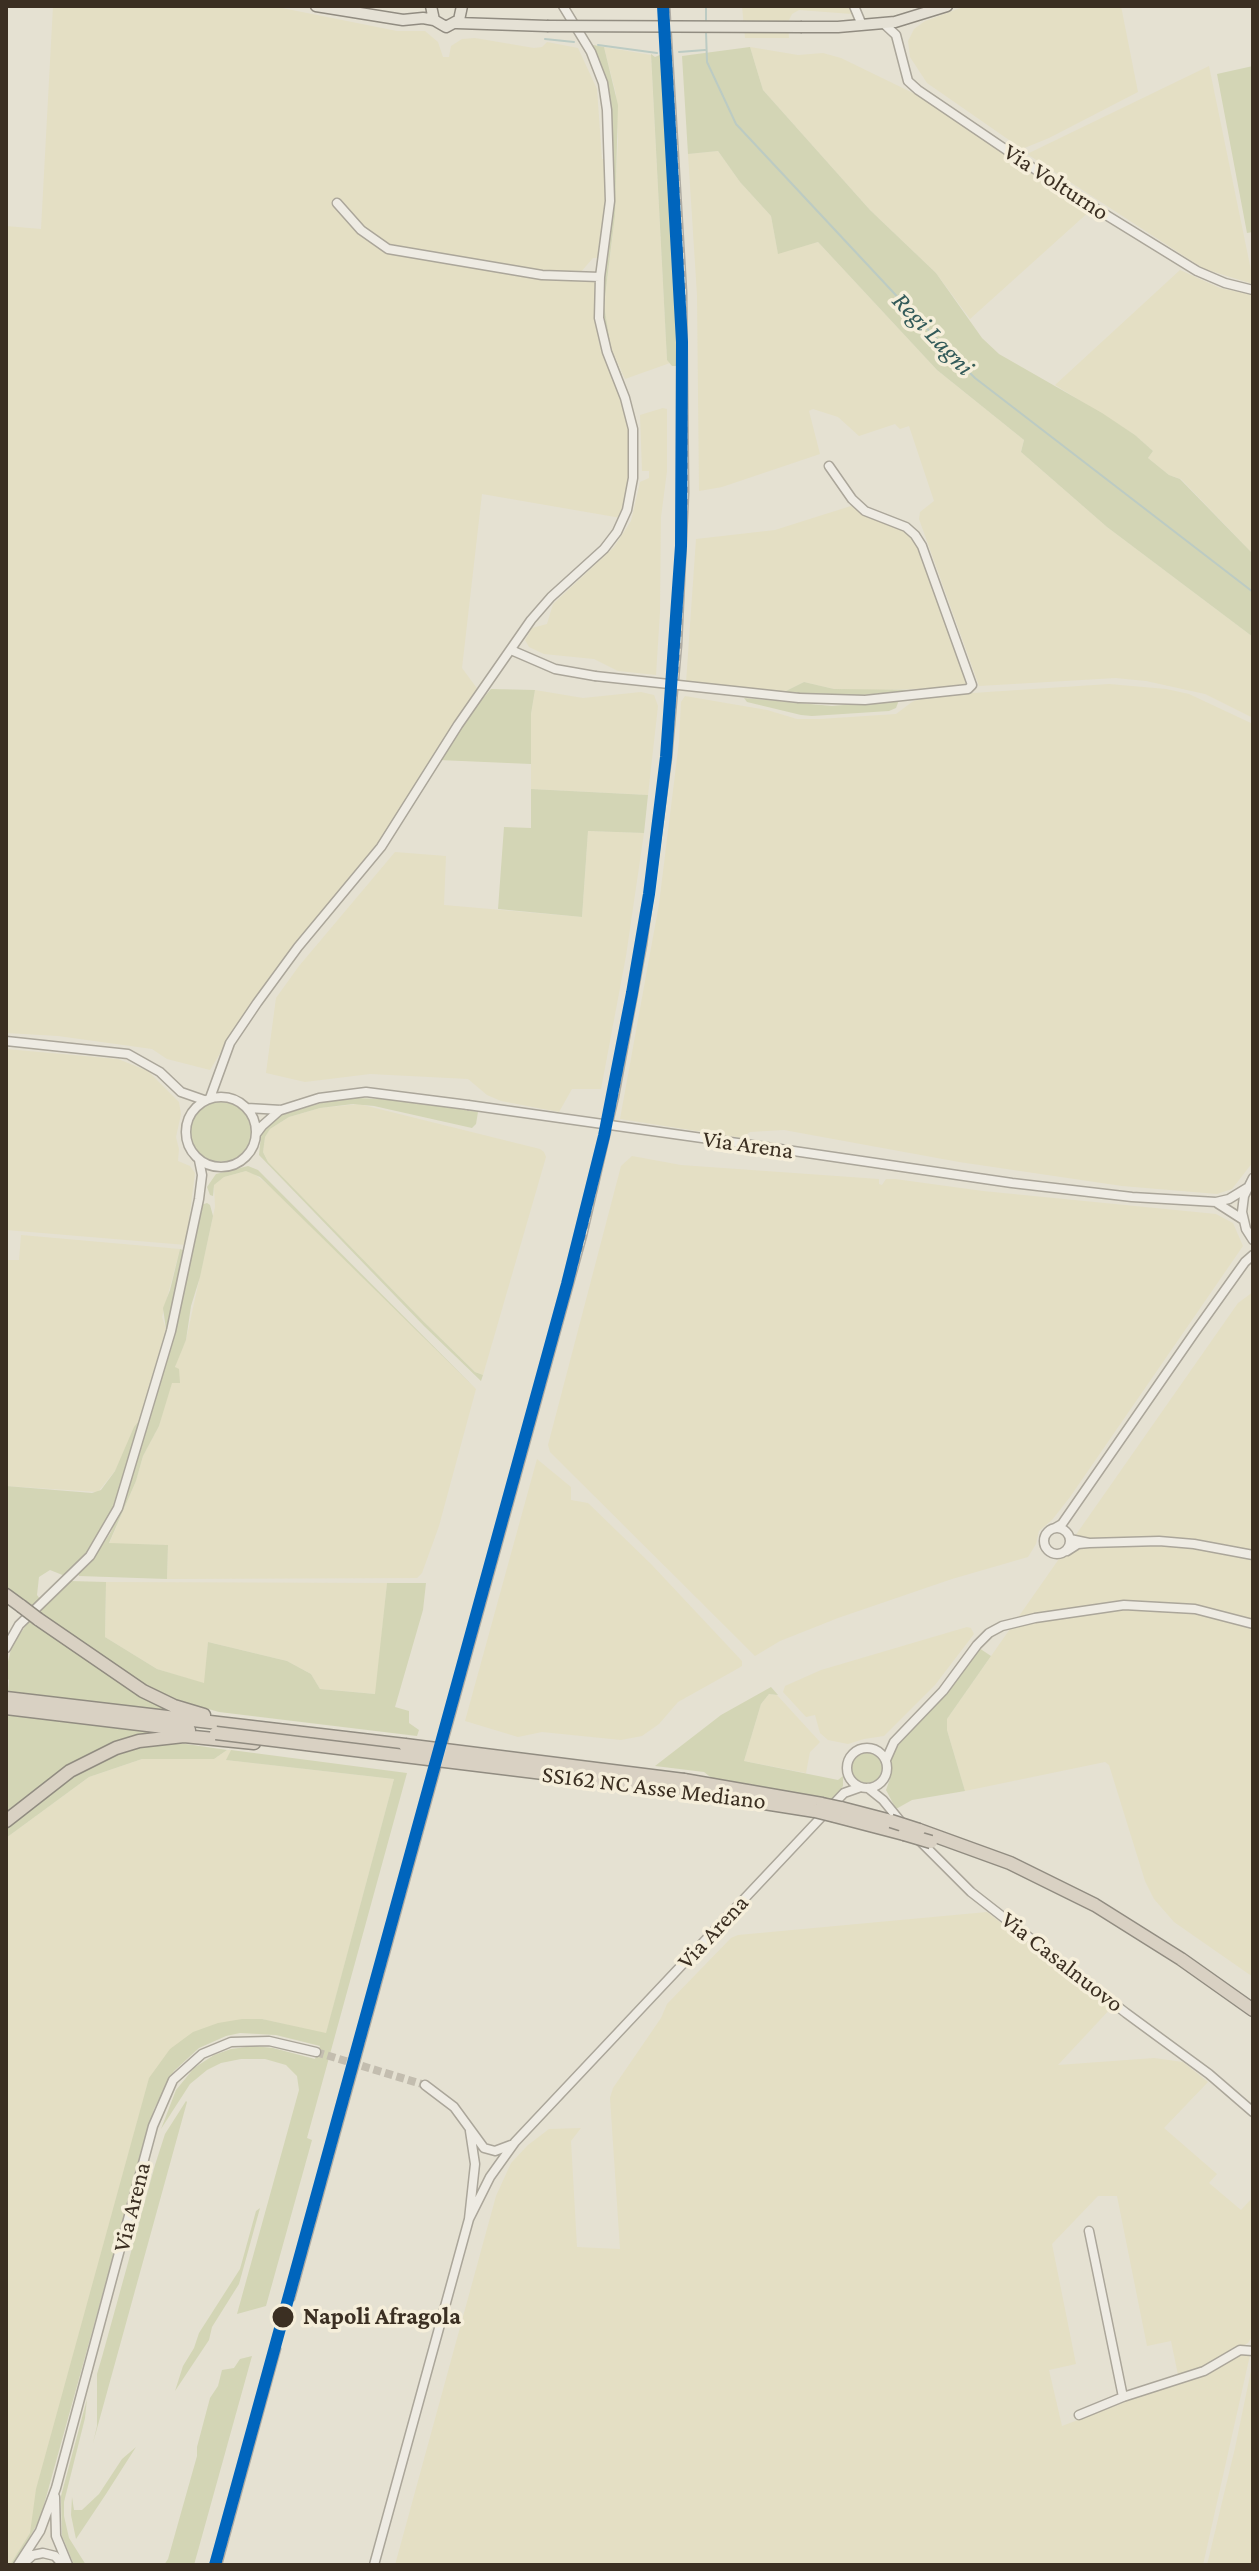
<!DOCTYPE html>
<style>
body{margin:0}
#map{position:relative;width:1259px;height:2571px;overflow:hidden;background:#e5e1d2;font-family:"Crimson Pro",serif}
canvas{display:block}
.frame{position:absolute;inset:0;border:8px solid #3b2f22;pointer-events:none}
</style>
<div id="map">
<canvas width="1259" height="2571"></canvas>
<div class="frame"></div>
</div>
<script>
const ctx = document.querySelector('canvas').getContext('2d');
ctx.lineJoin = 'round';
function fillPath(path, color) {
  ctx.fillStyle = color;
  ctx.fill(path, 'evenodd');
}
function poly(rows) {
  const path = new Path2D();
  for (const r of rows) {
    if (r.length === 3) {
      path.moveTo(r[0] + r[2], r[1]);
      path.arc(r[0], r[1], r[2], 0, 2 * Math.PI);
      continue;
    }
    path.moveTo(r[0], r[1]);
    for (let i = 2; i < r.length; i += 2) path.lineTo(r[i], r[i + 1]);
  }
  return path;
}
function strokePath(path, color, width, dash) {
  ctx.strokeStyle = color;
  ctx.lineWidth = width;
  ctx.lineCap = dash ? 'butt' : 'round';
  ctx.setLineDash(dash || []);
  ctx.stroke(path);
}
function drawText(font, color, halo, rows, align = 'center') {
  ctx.font = font + ' "Crimson Pro",serif';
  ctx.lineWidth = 7;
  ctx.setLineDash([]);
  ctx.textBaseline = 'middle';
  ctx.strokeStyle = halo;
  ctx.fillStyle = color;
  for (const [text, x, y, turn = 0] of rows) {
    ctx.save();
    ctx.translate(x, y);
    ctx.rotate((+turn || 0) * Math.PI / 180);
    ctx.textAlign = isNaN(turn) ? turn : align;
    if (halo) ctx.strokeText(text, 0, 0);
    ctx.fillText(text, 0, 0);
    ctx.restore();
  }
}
const farmland = poly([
 [53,6,272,6,397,31,425,31,438,42,443,57,449,57,451,46,462,39,475,38,534,48,542,47,547,42,578,48,597,89,602,159,606,159,606,201,599,258,593,258,580,273,597,276,594,307,599,343,621,399,630,433,631,468,622,514,621,518,482,494,462,668,479,691,394,824,227,1042,210,1070,167,1059,152,1049,58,1036,6,1033,6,226,41,229],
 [742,6,850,6,852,14,799,10,792,14,788,22,789,38,745,38],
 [966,6,1121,6,1138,92,1049,138,1022,149,927,83,910,57,908,41,914,29,925,21],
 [604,47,651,55,667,360,670,363,625,379,611,348,604,305,613,234,618,141,616,94],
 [750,47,798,55,823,53,841,58,915,94,1091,210,970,319,936,273,870,210,763,90],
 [1209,66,1253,280,1253,284,1204,269,1027,154],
 [718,151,740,182,771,216,778,253,818,242,937,370,1024,440,1021,452,1107,527,1253,637,1253,718,1205,694,1146,681,1116,678,979,686,919,519,920,512,934,501,909,426,900,429,895,424,859,436,838,417,813,409,809,411,820,454,722,487,699,491,697,295,688,154],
 [1180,270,1220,288,1253,295,1253,554,1181,479,1169,475,1148,458,1153,451,1135,435,1055,385],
 [663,408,667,409,667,471,661,517,660,612,656,675,618,671,594,659,544,654,529,647,525,640,532,628,547,624,553,604,614,547,631,521,640,482,649,478,649,471,642,471,640,415],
 [854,505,869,517,907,532,916,540,968,681,966,687,855,691,834,689,804,682,784,692,686,683,696,539,775,530],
 [1109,684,1166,689,1189,694,1253,724,1253,1162,1232,1189,1217,1194,1122,1186,959,1162,784,1130,750,1132,742,1138,620,1119,659,904,679,742,681,702,685,696,767,710,797,719,820,719,896,714,912,702,927,696],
 [535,690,583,698,641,692,654,695,658,706,648,795,531,789,531,714],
 [588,831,644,833,626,956,601,1089,572,1089,559,1112,501,1101,487,1095,468,1079,370,1074,305,1082,266,1073,276,998,299,966,395,852,446,856,444,905,582,917],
 [6,1049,118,1059,148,1071,179,1102,181,1114,176,1137,179,1149,178,1161,190,1166,195,1173,186,1245,6,1230],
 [359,1104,540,1149,544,1152,546,1157,483,1375,475,1372,423,1321,268,1162,263,1152,265,1137,270,1129,289,1117,320,1108],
 [632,1156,681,1165,879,1179,879,1184,882,1185,886,1179,895,1179,983,1191,1216,1214,1233,1223,1243,1246,1070,1497,1052,1520,1039,1531,1036,1544,1028,1557,952,1579,838,1618,780,1641,755,1656,550,1452,548,1445,621,1166],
 [246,1171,252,1172,272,1188,476,1389,439,1526,422,1573,417,1578,167,1579,168,1545,109,1544,136,1481,143,1456,159,1426,177,1360,186,1340,215,1207,214,1185,224,1177],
 [21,1235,180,1249,162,1317,166,1329,139,1421,118,1467,98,1492,6,1486,6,1260,19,1260],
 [1253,1292,1253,1977,1174,1922,1154,1899,1145,1881,1109,1765,1105,1762,965,1791,947,1730,947,1719,1238,1303],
 [537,1459,571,1487,571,1500,588,1503,651,1564,742,1661,742,1666,737,1669,678,1702,659,1724,642,1736,621,1740,542,1732,518,1737,465,1721],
 [106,1582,387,1583,376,1694,320,1689,311,1674,287,1661,208,1642,205,1684,157,1669,105,1637],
 [967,1627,971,1628,974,1634,935,1685,884,1736,864,1739,848,1744,828,1740,820,1733,815,1715,806,1717,783,1692,785,1686,821,1670],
 [769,1694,777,1695,820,1742,810,1752,806,1773,744,1761,761,1704],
 [227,1750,231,1750,227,1760,394,1779,326,2034,262,2019,170,2049,30,2533,10,2565,6,2565,6,1838,89,1777,142,1759,214,1759],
 [987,1912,1112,2007,1058,2065,1154,2058,1183,2062,1208,2082,1164,2128,1217,2174,1209,2183,1241,2210,1253,2197,1253,2335,1248,2343,1197,2370,1178,2375,1171,2341,1147,2346,1117,2196,1098,2196,1052,2244,1076,2364,1049,2370,1062,2426,1144,2395,1200,2378,1245,2353,1250,2355,1203,2565,395,2565,496,2196,511,2163,528,2145,549,2129,581,2128,571,2141,577,2247,620,2249,610,2098,613,2088,661,2018,667,2004,731,1938,738,1935],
 [1253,2361,1253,2565,1207,2565,1235,2448]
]);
const green = poly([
 [593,45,604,47,618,105,615,215,604,305,611,348,622,375,619,376,610,353,601,307,612,217,611,100],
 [750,47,763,90,870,210,936,273,982,338,999,354,1102,413,1135,435,1153,451,1148,458,1169,475,1180,479,1253,554,1253,637,1107,527,1021,452,1024,440,937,370,818,242,778,254,771,216,740,182,718,151,688,154,682,56],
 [651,54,655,57,662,54,674,248,678,366,672,366,667,360],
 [1253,66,1253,232,1247,233,1217,74],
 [804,682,834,689,925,690,837,697,784,692],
 [491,689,535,690,531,714,531,764,439,760,473,710],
 [744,698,832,706,899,700,896,708,889,711,812,716,801,715,747,702],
 [531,789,648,795,644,833,588,831,582,917,498,909,504,827,531,828],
 [356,1098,403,1100,478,1112,476,1124,472,1128,374,1106,353,1104,320,1108,289,1117,270,1129,265,1137,263,1152,268,1162,423,1321,475,1372,483,1375,481,1381,424,1326,259,1155,261,1135,269,1123,278,1116,325,1102],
 [221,1132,30],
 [248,1166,258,1170,476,1389,260,1177,246,1171,224,1177,214,1185,213,1196,210,1195,207,1187,216,1174],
 [207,1203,210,1205,213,1216,200,1277,191,1306,186,1340,175,1367,179,1369,180,1383,172,1383,159,1426,143,1456,136,1481,109,1543,168,1545,167,1579,79,1576,78,1573,103,1544,111,1532,130,1484,175,1329,201,1205],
 [180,1249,185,1251,165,1345,114,1508,106,1526,85,1556,65,1576,50,1570,39,1577,37,1595,40,1599,30,1609,6,1592,6,1486,92,1493,101,1490,115,1471,134,1427,139,1421,158,1359,166,1329,163,1308,170,1290],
 [70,1581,106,1582,105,1637,157,1669,204,1683,208,1642,287,1661,311,1674,320,1689,375,1694,387,1583,426,1583,423,1610,395,1707,409,1711,409,1723,419,1730,417,1736,219,1712,159,1695,38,1612],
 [30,1620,183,1714,8,1692,9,1680,6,1678,6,1670,12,1645],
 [979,1648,991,1656,947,1719,947,1730,965,1791,912,1800,896,1809,886,1790,891,1776,890,1756,893,1749,944,1696],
 [771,1687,778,1695,769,1694,761,1704,744,1761,838,1780,843,1776,843,1786,831,1801,713,1779,704,1772,655,1766,721,1715],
 [6,1715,160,1732,127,1741,6,1815],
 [179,1743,227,1750,214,1759,142,1759,89,1777,6,1838,6,1824,64,1778,126,1749],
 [231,1750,407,1773,307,2138,312,2140,266,2306,237,2314,299,2090,297,2076,286,2065,265,2059,241,2059,221,2063,207,2070,190,2084,161,2129,176,2090,194,2068,214,2055,231,2049,254,2046,273,2048,315,2059,320,2046,276,2035,240,2033,226,2036,199,2048,174,2071,154,2109,40,2519,14,2565,10,2565,30,2533,36,2489,149,2078,170,2049,193,2032,218,2023,242,2019,262,2019,326,2033,394,1779,226,1760],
 [867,1768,15],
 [186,2101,187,2102,93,2443,97,2426,97,2374,102,2357,155,2165,165,2134],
 [260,2208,239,2284,212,2327,209,2340,175,2391,183,2366,194,2348,199,2333,240,2269,256,2211],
 [252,2356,194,2565,164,2565,168,2559,197,2456,197,2447,210,2398,218,2386,222,2370,234,2368,240,2359],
 [87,2399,85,2418,64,2502,64,2516,69,2538,86,2565,74,2565,62,2536,61,2496],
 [136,2447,106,2494,76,2539,71,2515,72,2497,74,2510,82,2510,99,2494,122,2459]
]);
const stream = poly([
 [706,21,706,6],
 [706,32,707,62,736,124,949,352,975,378,1253,592],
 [545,39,574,42],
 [598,45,657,53],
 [679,52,705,50]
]);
const minorTunnel = poly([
 [316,2052,425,2085]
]);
const minor = poly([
 [854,6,862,25],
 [883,23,896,35,908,81,918,90,1064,189,1197,271,1225,283,1253,290],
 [337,203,361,230,388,249,542,275,600,277],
 [511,650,555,669,595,676],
 [799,698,865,700,968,689,972,685,922,546,915,535,906,527,865,511,852,499,829,466],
 [6,1041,128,1054,160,1072,181,1092,204,1100],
 [221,1132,35],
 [210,1098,230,1043,257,1003,298,947,381,847,458,725,531,620,551,597,604,549,617,532,627,510,633,478,633,429,625,398,607,352,599,318,600,277,610,201,607,110,603,83,591,52,563,6],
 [247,1108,281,1110,319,1098,366,1092,468,1105],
 [256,1134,262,1126,280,1110],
 [773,1148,1012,1183,1132,1197,1216,1202,1229,1199,1247,1188],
 [1253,1178,1244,1196,1242,1212,1246,1229,1253,1240],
 [1217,1203,1242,1219],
 [1057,1541,13],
 [1055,1528,1062,1524,1195,1332,1245,1262,1253,1255],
 [1089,1543,1159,1541,1194,1544,1253,1555],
 [1067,1551,1078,1544,1089,1543,1070,1539],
 [6,1648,19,1625,90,1556,118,1508,171,1331,199,1199,202,1175,199,1160],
 [867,1768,20],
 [886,1760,894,1742,943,1691,977,1645,989,1633,1002,1626,1035,1618,1124,1605,1195,1609,1253,1624],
 [868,1788,883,1800,901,1822],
 [919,1840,971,1892,1126,2013,1209,2074,1253,2112],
 [425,2085,454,2107,484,2148,495,2151,511,2145],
 [469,2219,490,2177,515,2142,844,1793,861,1787],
 [1089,2231,1123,2397],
 [1079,2415,1123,2397,1204,2371,1240,2350,1253,2351],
 [55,2497,56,2536,68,2565],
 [23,2564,33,2555,43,2553,55,2556,63,2565],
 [18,2565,40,2531,56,2488,153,2126,173,2080,202,2054,231,2042,269,2041,316,2052],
 [374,2565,469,2219,475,2164,470,2131]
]);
const major = poly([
 [316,6,403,20,423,18,434,20],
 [431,6,434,20,446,27,459,20,462,6],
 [457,23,547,26],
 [802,27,838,27,895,22,947,6]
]);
const highway = poly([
 [6,1595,21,1606],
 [38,1619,143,1691,174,1706,204,1715],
 [6,1698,405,1745],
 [6,1708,189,1730],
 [684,1780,822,1804],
 [682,1790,815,1811],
 [841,1808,891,1821],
 [835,1816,904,1834],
 [6,1821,70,1771,116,1748,139,1741,184,1736,254,1743],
 [919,1830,1010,1863,1095,1905,1181,1959,1253,2010]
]);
const rail = poly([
 [293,2299,585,1236,617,1097,645,945,670,758,680,645,687,493,685,293,668,6],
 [220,2565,279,2349]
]);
const minorBridge = poly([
 [595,676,799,698],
 [468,1105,773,1148]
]);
const majorBridge = poly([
 [547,26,802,27]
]);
const highwayBridge = poly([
 [21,1606,38,1619],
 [216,1733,682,1790],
 [405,1745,684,1780],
 [822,1804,841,1808],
 [815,1811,835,1816],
 [891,1821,919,1830],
 [904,1834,931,1842]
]);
const rail1 = poly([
 [215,2565,567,1284,604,1136,632,993,649,894,666,757,681,546,682,342,663,6]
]);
const markers = [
 [283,2317,12,"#3b2f22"]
];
const streetNames = [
 ["Via Volturno",1056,182,33],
 ["Via Arena",748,1145,8],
 ["SS162 NC Asse Mediano",654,1788,7],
 ["Via Arena",713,1932,-47],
 ["Via Casalnuovo",1062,1962,38],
 ["Via Arena",132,2207,-76]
];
const stopNames = [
 ["Napoli Afragola",303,2317]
];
const waterNames = [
 ["Regi Lagni",933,334,46]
];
fillPath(farmland, '#e4dfc4');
fillPath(green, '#d3d5b5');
strokePath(stream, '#bccbc3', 2);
strokePath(minorTunnel, '#c3bdaf', 8, [8, 4]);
strokePath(minor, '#aba69a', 11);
strokePath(major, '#918c81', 13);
strokePath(highway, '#918c81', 15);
strokePath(minor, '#eeebe3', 8);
strokePath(major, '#e5e1d5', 10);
strokePath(highway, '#d9d1c3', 12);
strokePath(rail, '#aeaba3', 5);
strokePath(rail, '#f5eeda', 2, [6]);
strokePath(minorBridge, '#aba69a', 11, []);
strokePath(majorBridge, '#918c81', 13, []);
strokePath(highwayBridge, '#918c81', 15, []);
strokePath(minorBridge, '#eeebe3', 8);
strokePath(majorBridge, '#e5e1d5', 10);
strokePath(highwayBridge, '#d9d1c3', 12);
strokePath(rail1, '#0065bd', 12);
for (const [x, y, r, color] of markers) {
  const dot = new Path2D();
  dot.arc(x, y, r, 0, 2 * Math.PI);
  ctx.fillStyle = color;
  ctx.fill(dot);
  strokePath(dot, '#f5eeda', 3);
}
drawText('24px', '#3b2f22', '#f5eeda', streetNames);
drawText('bold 24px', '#3b2f22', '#f5eeda', stopNames, 'left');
drawText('italic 26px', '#325a59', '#f5eeda', waterNames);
</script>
